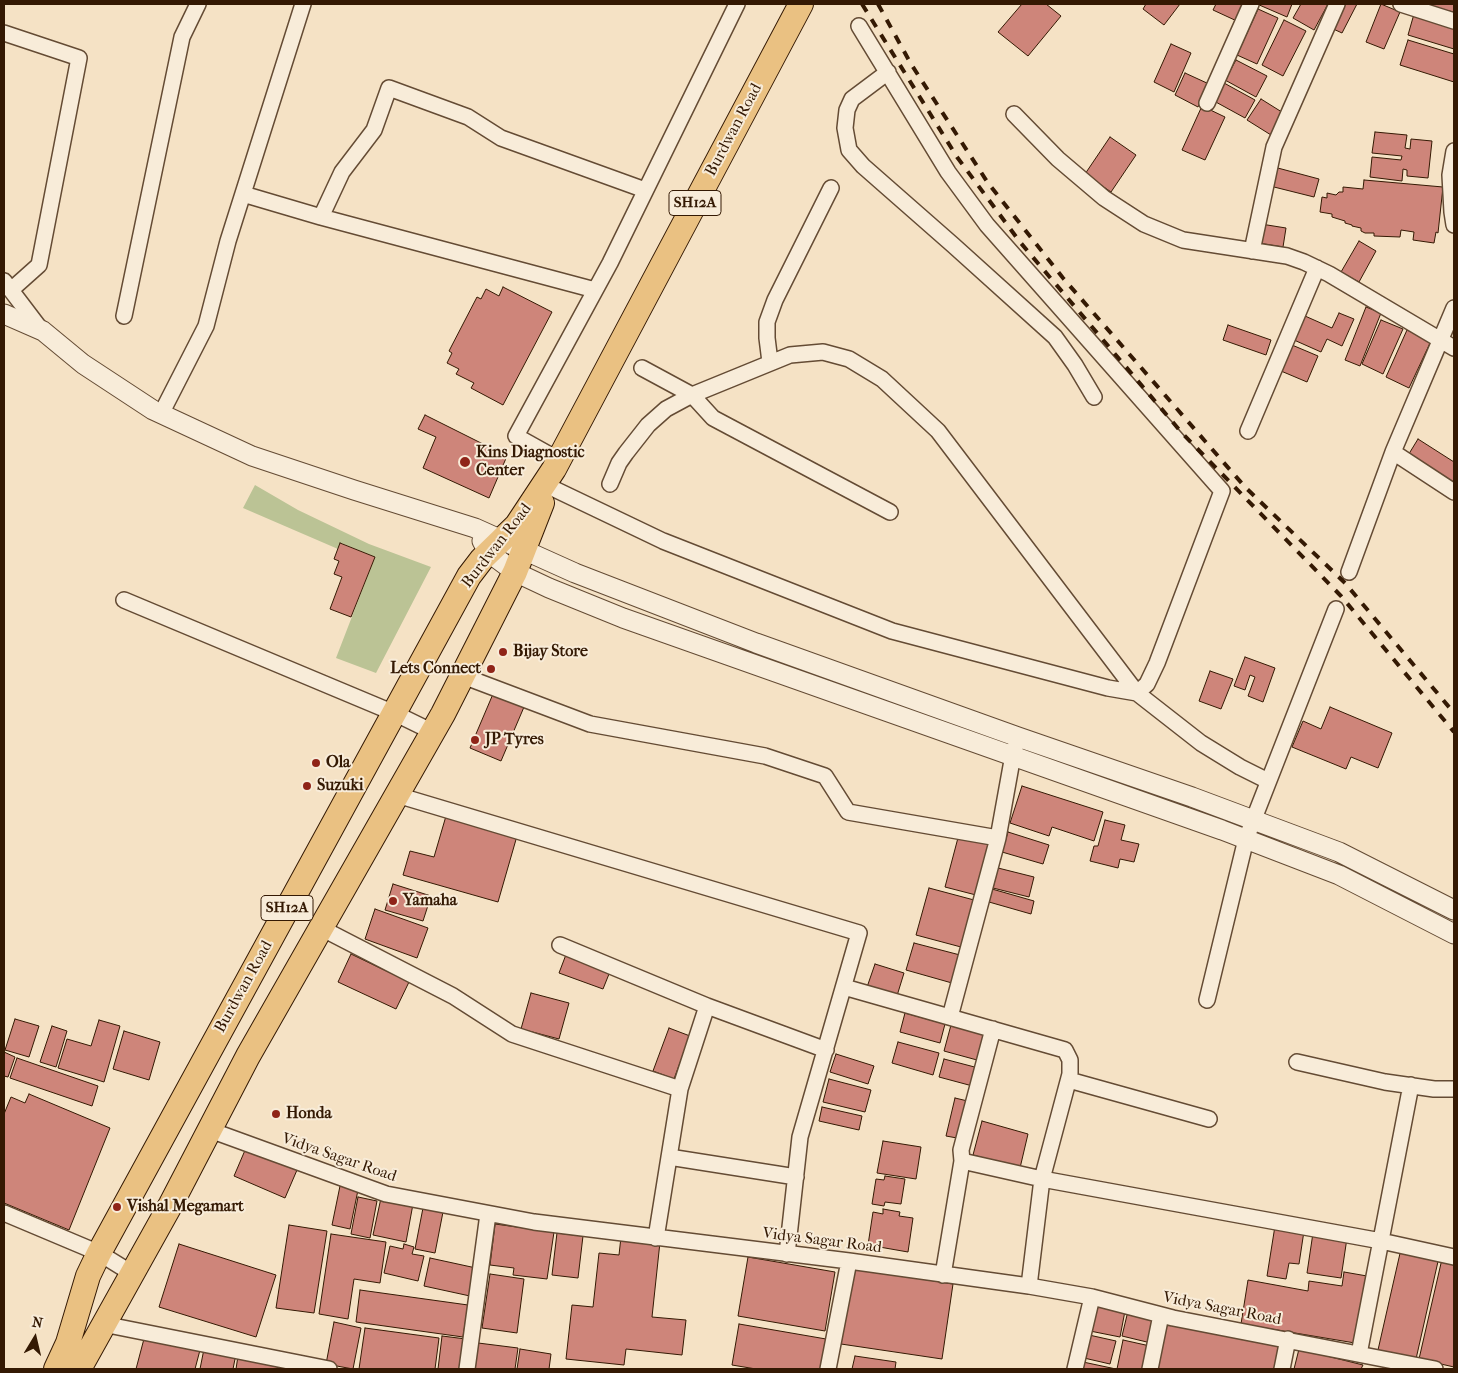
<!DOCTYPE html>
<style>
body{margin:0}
#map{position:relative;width:1458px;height:1373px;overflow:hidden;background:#f5e2c5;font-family:"IM FELL French Canon",serif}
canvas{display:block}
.frame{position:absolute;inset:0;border:5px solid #341903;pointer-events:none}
.north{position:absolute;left:10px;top:1313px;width:50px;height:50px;-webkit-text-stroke:4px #f8ecd9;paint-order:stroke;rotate:9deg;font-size:14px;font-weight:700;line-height:20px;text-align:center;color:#341903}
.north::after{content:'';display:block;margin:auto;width:18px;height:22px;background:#341903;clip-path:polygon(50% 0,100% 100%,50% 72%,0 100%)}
</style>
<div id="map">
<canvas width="1458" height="1373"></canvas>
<div class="frame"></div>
<div class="north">N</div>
</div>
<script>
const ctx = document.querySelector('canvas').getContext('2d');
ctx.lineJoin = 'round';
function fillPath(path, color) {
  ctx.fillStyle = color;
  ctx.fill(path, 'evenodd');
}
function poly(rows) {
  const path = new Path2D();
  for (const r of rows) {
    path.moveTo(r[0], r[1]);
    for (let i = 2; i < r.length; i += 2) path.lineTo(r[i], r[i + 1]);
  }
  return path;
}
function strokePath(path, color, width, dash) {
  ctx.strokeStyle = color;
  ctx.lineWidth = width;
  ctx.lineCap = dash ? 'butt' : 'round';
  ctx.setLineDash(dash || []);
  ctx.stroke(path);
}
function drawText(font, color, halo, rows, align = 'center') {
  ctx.font = font + ' "IM FELL French Canon",serif';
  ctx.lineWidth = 4;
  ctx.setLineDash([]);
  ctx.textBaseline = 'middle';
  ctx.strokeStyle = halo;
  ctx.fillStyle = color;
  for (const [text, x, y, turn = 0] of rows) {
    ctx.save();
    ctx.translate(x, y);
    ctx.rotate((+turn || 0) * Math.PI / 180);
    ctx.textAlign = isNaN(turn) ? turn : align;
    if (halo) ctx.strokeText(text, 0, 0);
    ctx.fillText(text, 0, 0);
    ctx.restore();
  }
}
const green = poly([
 [255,485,298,510,369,544,431,567,376,673,336,658,375,557,341,543,338,549,243,508]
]);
const building = poly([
 [1022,4,1046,4,1061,16,1028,56,998,32,1022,4],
 [1146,4,1180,4,1164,25,1143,9,1146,4],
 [1216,4,1247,4,1239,22,1213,10,1216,4],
 [1257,4,1292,4,1287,17,1257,4],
 [1301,4,1328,4,1314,30,1293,18,1301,4],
 [1340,4,1357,4,1342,33,1329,27,1340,4],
 [1381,4,1400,12,1384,49,1366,42,1381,4],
 [1425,4,1454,4,1454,12,1425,6,1425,4],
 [1258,9,1278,18,1257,64,1237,55,1258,9],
 [1414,14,1454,26,1454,49,1408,35,1414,14],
 [1284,20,1306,31,1283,76,1262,65,1284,20],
 [1408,40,1454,54,1454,82,1400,65,1408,40],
 [1171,44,1191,53,1174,92,1154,82,1171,44],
 [1236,60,1267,76,1256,97,1225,80,1236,60],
 [1185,73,1209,84,1198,107,1175,95,1185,73],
 [1224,83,1255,100,1245,118,1214,101,1224,83],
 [1261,99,1285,114,1271,135,1247,120,1261,99],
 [1202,106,1225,117,1205,160,1182,150,1202,106],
 [1375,132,1407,135,1405,148,1410,149,1411,139,1432,141,1428,178,1407,176,1407,170,1403,169,1402,181,1370,177,1372,157,1401,160,1402,156,1372,153,1375,132],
 [1110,137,1136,155,1111,192,1085,174,1110,137],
 [1274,167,1319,179,1314,197,1270,186,1274,167],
 [1364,180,1443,187,1438,233,1436,232,1434,243,1413,240,1414,232,1401,230,1400,237,1374,236,1374,233,1365,233,1361,231,1361,228,1352,226,1352,225,1345,223,1345,221,1332,217,1332,214,1320,212,1322,197,1327,198,1327,193,1336,195,1339,192,1343,192,1343,187,1363,189,1364,180],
 [1261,224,1286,228,1283,247,1258,243,1261,224],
 [1359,241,1376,251,1359,282,1341,272,1359,241],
 [503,287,552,312,503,405,471,388,474,383,456,374,459,369,447,363,452,353,449,351,477,297,481,299,486,289,499,296,503,287],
 [1366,307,1381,313,1360,366,1345,360,1366,307],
 [1339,313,1354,319,1342,346,1327,339,1321,352,1294,340,1305,316,1332,328,1339,313],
 [1381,320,1403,329,1383,374,1362,364,1381,320],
 [1228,325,1271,340,1266,355,1223,340,1228,325],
 [1407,330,1431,341,1409,388,1386,377,1407,330],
 [1292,345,1318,356,1307,382,1281,371,1292,345],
 [425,415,507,456,489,498,423,468,436,437,418,429,425,415],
 [1418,439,1454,462,1454,486,1407,457,1418,439],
 [340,543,375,557,351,617,330,609,342,577,334,574,339,561,334,559,340,543],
 [1245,657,1275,668,1263,702,1248,696,1255,677,1250,675,1245,690,1234,686,1245,657],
 [1210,671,1233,679,1221,709,1199,701,1210,671],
 [493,694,524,707,501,761,470,748,493,694],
 [1330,707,1392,733,1378,768,1351,757,1346,769,1292,747,1303,721,1321,729,1330,707],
 [1022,786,1103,812,1094,841,1052,827,1049,836,1010,823,1022,786],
 [446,816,517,836,498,902,403,875,410,851,434,857,446,816],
 [1105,820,1125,825,1121,840,1139,844,1134,862,1120,859,1118,868,1090,861,1094,846,1098,846,1105,820],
 [1008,832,1049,845,1043,864,1002,852,1008,832],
 [959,834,991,842,976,895,945,887,959,834],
 [998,868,1034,877,1029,897,993,888,998,868],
 [393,884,431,896,423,921,385,910,393,884],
 [929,888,974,900,961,947,916,935,929,888],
 [992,889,1034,901,1031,914,989,902,992,889],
 [375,909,428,928,417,958,365,939,375,909],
 [914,943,960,955,952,983,906,970,914,943],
 [567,952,611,969,603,989,559,973,567,952],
 [351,954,409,982,396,1009,338,982,351,954],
 [875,964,904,973,896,999,866,990,875,964],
 [531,993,569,1003,559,1039,521,1029,531,993],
 [905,1013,945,1024,940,1043,900,1032,905,1013],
 [15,1019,39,1026,29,1057,5,1050,15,1019],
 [99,1020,120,1026,104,1082,58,1068,67,1039,91,1046,99,1020],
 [951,1025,995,1037,988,1063,944,1051,951,1025],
 [52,1026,67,1031,56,1067,40,1062,52,1026],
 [669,1028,690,1036,674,1079,653,1071,669,1028],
 [124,1031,160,1042,149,1080,113,1069,124,1031],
 [898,1042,939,1053,933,1075,892,1063,898,1042],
 [4,1052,15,1057,8,1077,4,1076,4,1052],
 [836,1054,874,1066,868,1084,830,1072,836,1054],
 [17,1058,98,1086,92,1106,10,1078,17,1058],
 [944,1059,986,1070,980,1088,939,1077,944,1059],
 [829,1079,871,1090,865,1112,823,1102,829,1079],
 [29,1094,110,1128,69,1230,4,1203,4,1114,11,1097,25,1103,29,1094],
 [955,1098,976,1103,968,1140,946,1136,955,1098],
 [822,1107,862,1116,859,1130,819,1121,822,1107],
 [982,1121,1028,1134,1020,1168,973,1155,982,1121],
 [883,1141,921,1147,916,1179,877,1173,883,1141],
 [246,1148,297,1170,285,1198,234,1176,246,1148],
 [885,1176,905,1179,901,1204,885,1202,884,1206,872,1204,876,1179,884,1180,885,1176],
 [340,1186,358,1190,350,1229,332,1225,340,1186],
 [358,1197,377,1201,370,1238,351,1234,358,1197],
 [381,1198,413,1204,406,1242,373,1235,381,1198],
 [423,1208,443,1212,435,1253,415,1249,423,1208],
 [883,1209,900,1212,899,1216,913,1218,908,1252,868,1245,873,1212,883,1214,883,1209],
 [495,1224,554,1232,547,1279,513,1275,514,1268,490,1265,495,1224],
 [289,1225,327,1231,314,1313,276,1308,289,1225],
 [1275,1226,1304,1231,1299,1264,1289,1263,1286,1279,1267,1276,1275,1226],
 [557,1233,583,1236,578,1278,552,1275,557,1233],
 [1313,1233,1347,1238,1341,1278,1307,1273,1313,1233],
 [331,1234,386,1242,380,1283,354,1279,348,1319,319,1314,331,1234],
 [621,1237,660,1242,652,1317,686,1320,682,1355,626,1349,624,1365,566,1359,572,1305,593,1307,599,1253,619,1255,621,1237],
 [179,1244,276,1275,256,1337,159,1307,179,1244],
 [404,1244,414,1247,412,1254,424,1256,418,1281,384,1273,390,1246,403,1249,404,1244],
 [1401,1249,1439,1257,1416,1359,1378,1350,1401,1249],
 [748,1257,835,1272,825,1331,738,1316,748,1257],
 [430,1258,476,1268,470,1296,424,1286,430,1258],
 [1442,1259,1454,1262,1454,1367,1419,1359,1442,1259],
 [853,1268,953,1284,942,1359,841,1344,853,1268],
 [1344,1272,1367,1276,1355,1343,1241,1324,1248,1280,1308,1291,1309,1281,1342,1286,1344,1272],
 [490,1274,524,1279,517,1333,482,1328,490,1274],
 [360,1290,468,1305,463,1337,356,1322,360,1290],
 [1095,1305,1125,1311,1120,1337,1090,1331,1095,1305],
 [1128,1311,1157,1317,1151,1343,1122,1336,1128,1311],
 [1168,1321,1279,1346,1274,1369,1157,1369,1168,1321],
 [334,1322,361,1328,353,1369,326,1364,334,1322],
 [739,1324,826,1339,821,1369,756,1369,732,1365,739,1324],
 [365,1328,439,1338,435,1369,359,1369,365,1328],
 [145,1335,200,1350,195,1369,136,1369,145,1335],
 [1089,1335,1116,1341,1110,1364,1084,1358,1089,1335],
 [442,1336,466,1339,462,1369,438,1369,442,1336],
 [1123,1340,1150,1346,1145,1369,1117,1369,1123,1340],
 [478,1343,518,1348,515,1369,475,1369,478,1343],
 [204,1349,236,1354,233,1369,200,1369,204,1349],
 [520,1349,551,1354,549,1369,517,1369,520,1349],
 [1299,1349,1363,1365,1361,1369,1294,1369,1299,1349],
 [238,1356,278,1364,277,1369,236,1369,238,1356],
 [855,1356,896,1362,895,1369,852,1369,855,1356],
 [1083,1362,1116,1369,1081,1369,1083,1362]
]);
const minor = poly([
 [1401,4,1454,21],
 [4,33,79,58,39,265,11,290],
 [888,72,852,99,847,110,845,128,849,150,863,166,953,245,1055,337,1075,365,1094,397],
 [1207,103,1251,4],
 [1014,114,1058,159,1104,198,1144,224,1183,240,1287,256,1304,262,1329,274,1454,348],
 [1454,151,1450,175,1452,212,1454,225],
 [243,194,321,217,595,290],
 [321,217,342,172,374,130,389,88,468,117,501,138,645,190],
 [1252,251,1274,147,1337,4],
 [4,281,42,331],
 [124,316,182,37,198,4],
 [770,362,767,338,767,322,775,300,831,188],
 [642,368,692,395,713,418,890,512],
 [161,414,206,326,228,241,303,4],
 [1248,431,1317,268],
 [1393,452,1454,492],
 [559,460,516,436,610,263,737,4],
 [610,484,619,463,626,453,648,425,666,409,692,395,790,355,823,352,849,359,882,379,938,431,1137,693,1201,743,1240,767,1268,781],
 [548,486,663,541,892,631,1108,688,1137,693,1147,684,1157,663,1222,491,987,225,948,172,859,26],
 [1349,572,1393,452,1454,308],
 [124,600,394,713,433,732],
 [463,676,590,724,765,756,825,776,848,812,998,838],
 [397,795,859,933,800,1137,787,1254],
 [321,928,453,996,512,1034,680,1089],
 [560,945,707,1006,826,1050],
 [844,987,1065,1050,1070,1060,1070,1074,1042,1179,1029,1286],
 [1207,1000,1246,839,1336,609],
 [950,1017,998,838,1013,755,1018,737],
 [1297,1062,1385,1082,1434,1089,1454,1089],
 [1069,1080,1209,1119],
 [210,1130,386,1194,534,1222,849,1261,1029,1286,1092,1297,1173,1318,1435,1369],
 [669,1157,796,1177],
 [962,1161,1042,1179,1381,1241,1454,1257],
 [4,1213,99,1253,133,1274],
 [656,1238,680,1089,707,1006],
 [943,1275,962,1161,961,1150,993,1029],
 [103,1324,329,1369],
 [1359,1354,1411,1085],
 [467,1369,488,1214],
 [828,1369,849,1261],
 [1075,1369,1092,1297],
 [1150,1369,1161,1315],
 [1282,1369,1288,1339]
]);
const tertiary = poly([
 [4,314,43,331,83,364,153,410,252,456,354,490,475,528,575,573,756,643,1018,737,1192,797,1339,852,1454,910],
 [482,541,488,552,515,572,549,588,623,618,1222,830,1339,875,1454,934]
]);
const primary = poly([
 [56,1369,68,1343,88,1276,99,1253,469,576,482,559,517,525,554,469,801,4],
 [79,1369,171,1204,248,1056,443,714,515,572,542,503]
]);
const rail = poly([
 [862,4,957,157,1020,242,1182,433,1341,596,1454,732],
 [878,4,911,64,988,183,1063,278,1245,487,1345,583,1454,713]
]);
const markers = [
 [465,462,6,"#8f2418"],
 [503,652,5,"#8f2418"],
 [491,669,5,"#8f2418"],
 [475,740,5,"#8f2418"],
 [316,763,5,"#8f2418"],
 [307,786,5,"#8f2418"],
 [393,901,5,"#8f2418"],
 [276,1114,5,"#8f2418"],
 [117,1207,5,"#8f2418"]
];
const shields = [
 [695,203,52],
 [287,908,52]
];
const shieldNames = [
 ["SH12A",695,203],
 ["SH12A",287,908]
];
const streetNames = [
 ["Burdwan Road",734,130,-62],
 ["Burdwan Road",497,546,-52],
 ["Burdwan Road",244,987,-61],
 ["Vidya Sagar Road",339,1158,19],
 ["Vidya Sagar Road",822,1241,7],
 ["Vidya Sagar Road",1222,1309,11]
];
const poiNames = [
 ["Kins Diagnostic",476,453],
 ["Center",476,471],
 ["Bijay Store",513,652],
 ["Lets Connect",481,669,"right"],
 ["JP Tyres",485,740],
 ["Ola",326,763],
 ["Suzuki",317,786],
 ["Yamaha",403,901],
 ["Honda",286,1114],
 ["Vishal Megamart",127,1207]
];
fillPath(green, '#bbc395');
fillPath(building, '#ce857a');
strokePath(building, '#341903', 1);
strokePath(minor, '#644b34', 18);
strokePath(tertiary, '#644b34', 21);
strokePath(primary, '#341903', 26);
strokePath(minor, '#f8ecd9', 15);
strokePath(tertiary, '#f8ecd9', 19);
strokePath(primary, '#eac182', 24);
strokePath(rail, '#341903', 4, [9, 9]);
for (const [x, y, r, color] of markers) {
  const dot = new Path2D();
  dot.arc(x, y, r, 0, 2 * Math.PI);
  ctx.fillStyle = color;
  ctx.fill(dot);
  strokePath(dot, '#f8ecd9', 2);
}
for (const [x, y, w] of shields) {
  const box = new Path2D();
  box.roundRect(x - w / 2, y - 12.5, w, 25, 4);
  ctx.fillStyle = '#f8ecd9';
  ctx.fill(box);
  strokePath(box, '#341903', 1);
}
drawText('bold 15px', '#341903', null, shieldNames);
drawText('16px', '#341903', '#f8ecd9', streetNames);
drawText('bold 16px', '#341903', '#f8ecd9', poiNames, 'left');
</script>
